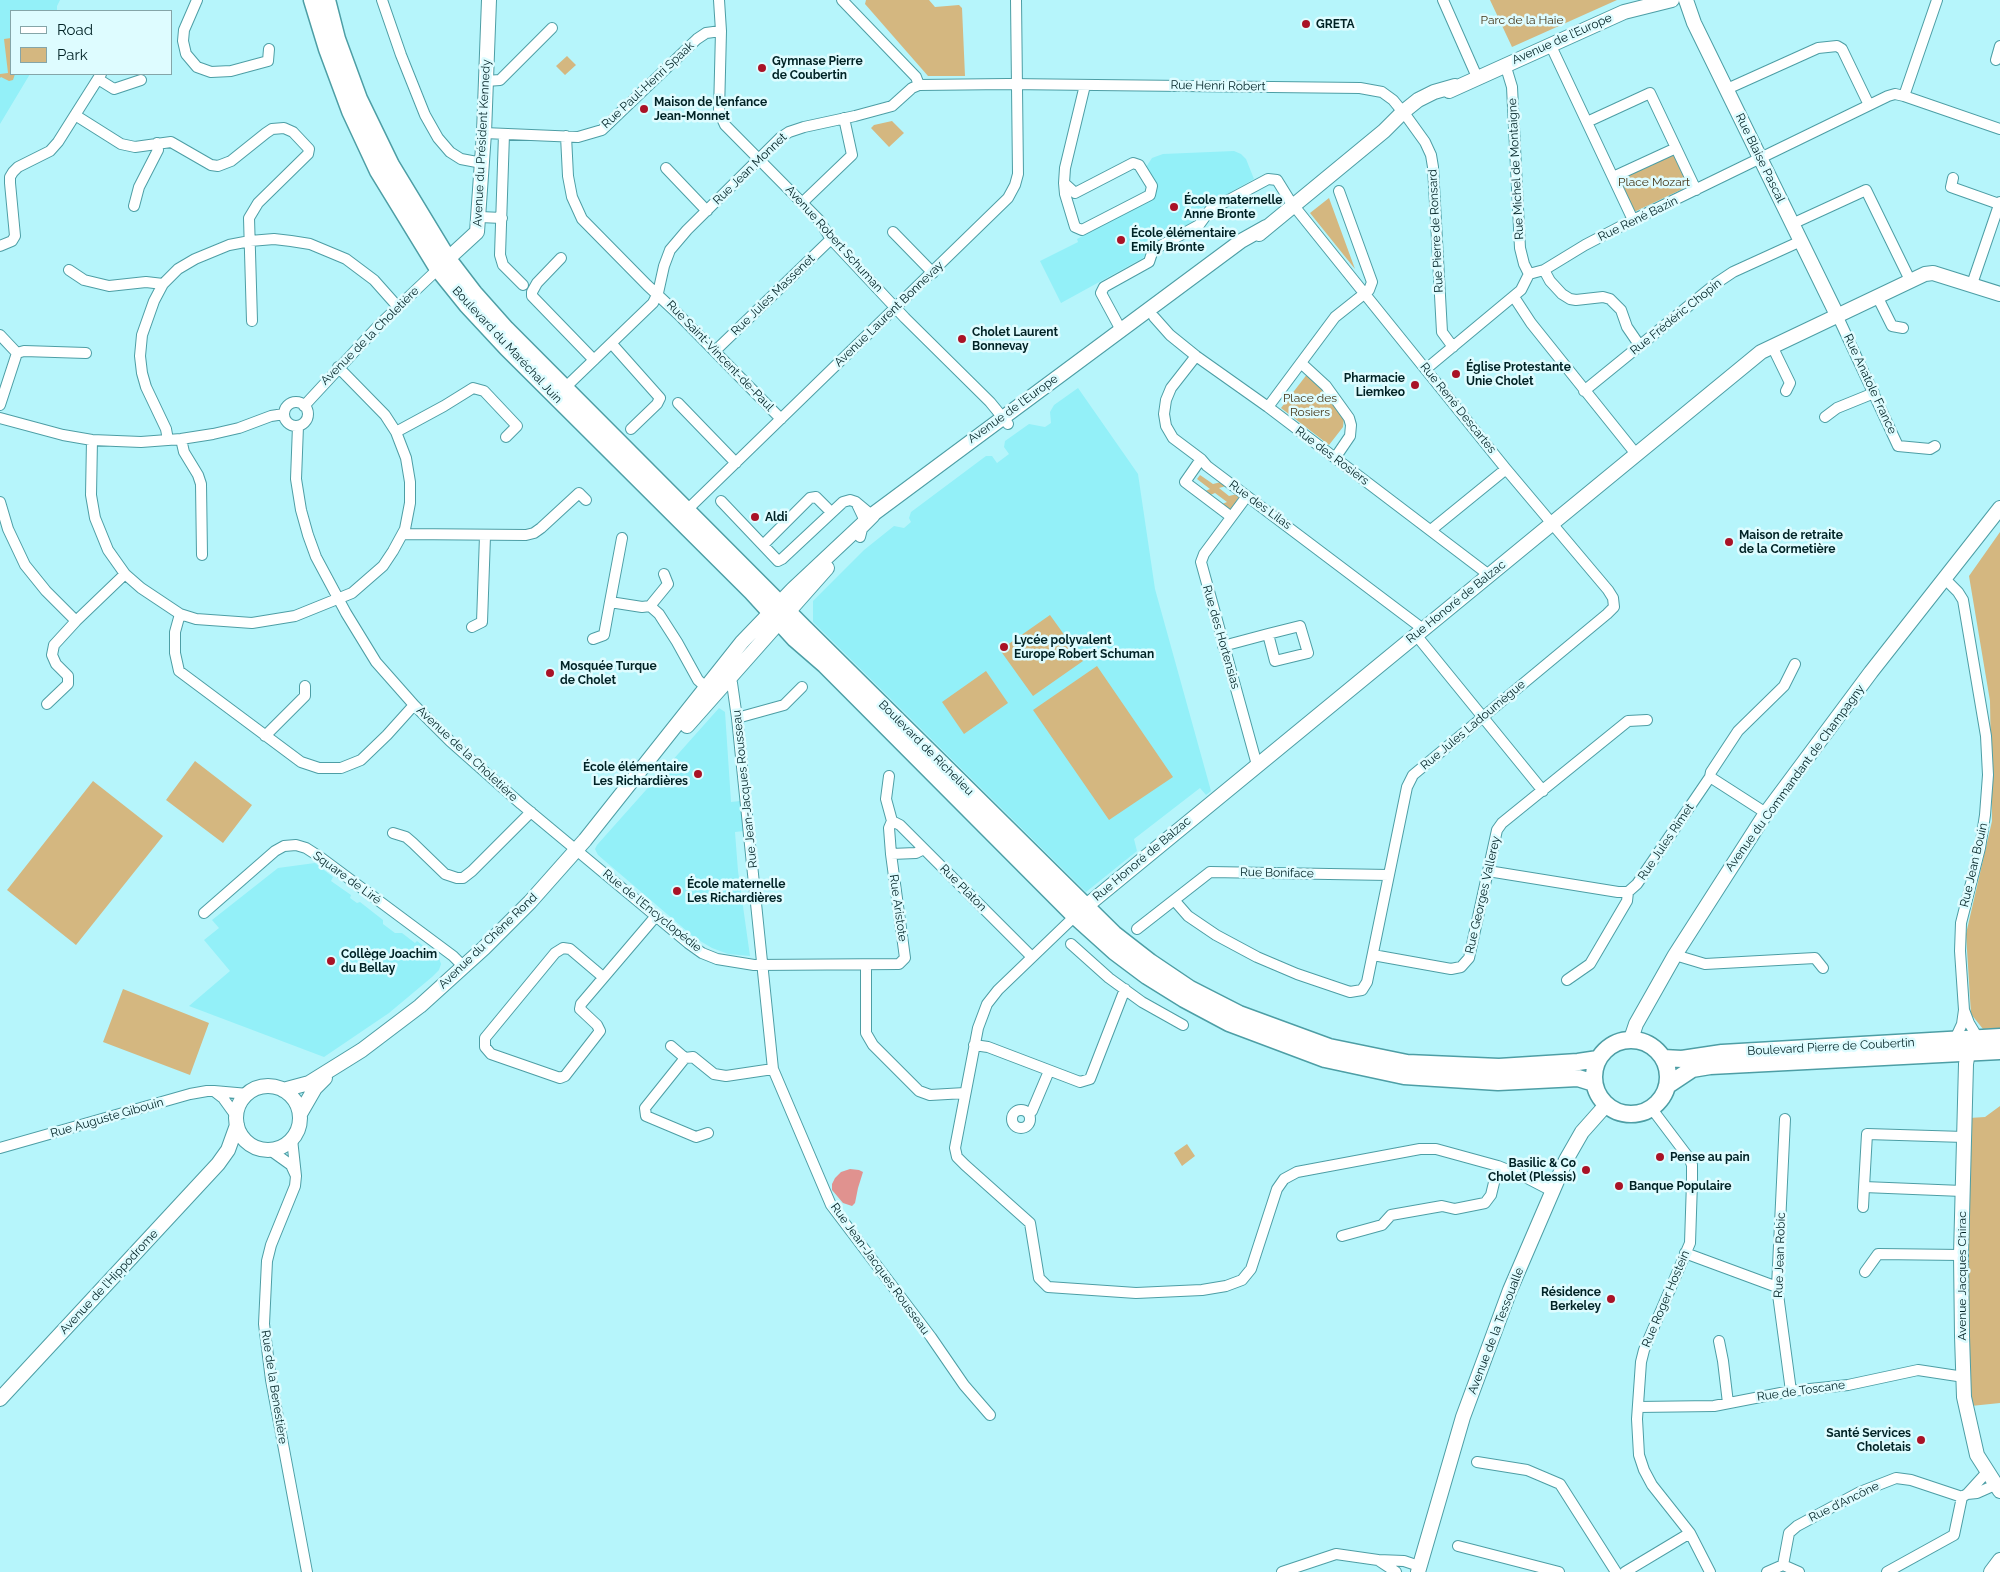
<!DOCTYPE html>
<meta charset="utf-8">
<style>
body{margin:0}
#map{position:relative;width:2000px;height:1572px;overflow:hidden;background:#b6f5fb;font-family:Raleway,sans-serif}
canvas{display:block}
.legend{position:absolute;left:10px;top:10px;width:162px;height:65px;box-sizing:border-box;background:#defcff;border:1px solid #85a5a8;margin:0;padding:6px 9px;list-style:none;font-size:15px;color:#002225}
.legend li{display:flex;align-items:center;gap:10px;height:25px}
.legend b{width:25px;border:1px solid #85a5a8}
</style>
<div id="map">
<canvas width="2000" height="1572"></canvas>
<ul class="legend">
<li><b style="height:6px;background:#fff"></b>Road</li>
<li><b style="height:14px;background:#d4b780"></b>Park</li>
</ul>
</div>
<script>
const ctx = document.querySelector('canvas').getContext('2d');
ctx.lineJoin = 'round';
function fillPath(path, color) {
  ctx.fillStyle = color;
  ctx.fill(path, 'evenodd');
}
function poly(rows) {
  const path = new Path2D();
  for (const r of rows) {
    if (r.length === 3) {
      path.moveTo(r[0] + r[2], r[1]);
      path.arc(r[0], r[1], r[2], 0, 2 * Math.PI);
      continue;
    }
    path.moveTo(r[0], r[1]);
    for (let i = 2; i < r.length; i += 2) path.lineTo(r[i], r[i + 1]);
  }
  return path;
}
function strokePath(path, color, width, dash) {
  ctx.strokeStyle = color;
  ctx.lineWidth = width;
  ctx.lineCap = dash ? 'butt' : 'round';
  ctx.setLineDash(dash || []);
  ctx.stroke(path);
}
function drawText(font, color, halo, rows, align = 'center') {
  ctx.font = font + ' Raleway,sans-serif';
  ctx.lineWidth = 5;
  ctx.setLineDash([]);
  ctx.textBaseline = 'middle';
  ctx.strokeStyle = halo;
  ctx.fillStyle = color;
  for (const [text, x, y, turn = 0] of rows) {
    ctx.save();
    ctx.translate(x, y);
    ctx.rotate((+turn || 0) * Math.PI / 180);
    ctx.textAlign = isNaN(turn) ? turn : align;
    if (halo) ctx.strokeText(text, 0, 0);
    ctx.fillText(text, 0, 0);
    ctx.restore();
  }
}
const built = poly([
 [0,0,60,0,57,6,57,11,11,11,11,74,30,74,0,124],
 [1234,151,1241,154,1246,159,1254,179,1202,208,1195,220,1149,246,1143,258,1061,303,1040,261,1078,242,1077,239,1150,200,1146,167,1152,158,1163,154],
 [1078,388,1138,474,1155,589,1211,791,1206,795,1200,788,1134,839,1137,851,1086,892,813,622,813,601,864,550,894,526,904,528,911,522,909,518,911,512,986,456,992,456,997,463,1009,454,1004,447,1005,441,1029,424,1045,427,1051,423,1050,412,1054,405],
 [719,708,725,712,731,802,740,801,744,831,735,832,738,871,750,956,728,954,712,948,695,938,598,855,595,849,597,845],
 [315,863,333,877,331,881,351,895,350,898,357,903,360,902,383,920,383,924,395,933,402,933,415,943,417,941,439,958,441,964,439,970,432,977,389,1013,324,1057,189,1006,230,971,204,940,219,928,212,920,278,868]
]);
const green = poly([
 [866,0,929,0,935,7,959,5,962,8,965,76,928,76,865,4],
 [1490,0,1617,0,1512,47],
 [11,38,11,74,15,74,13,80,9,81,1,77,0,78,0,74,8,73,4,39],
 [567,56,576,65,565,75,556,66],
 [892,121,904,133,889,147,871,128,874,125],
 [1673,153,1689,186,1634,212,1618,179],
 [1329,198,1355,269,1310,213],
 [1308,373,1325,391,1344,417,1343,427,1329,445,1281,408],
 [1200,475,1213,484,1221,482,1226,486,1219,488,1229,496,1237,494,1240,496,1229,511,1220,505,1227,502,1215,493,1208,496,1203,492,1210,489,1197,479],
 [2000,532,2000,1029,1983,1029,1971,1014,1966,934,1992,821,1990,701,1969,576],
 [1050,615,1083,661,1033,696,1000,650],
 [1097,666,1173,777,1109,820,1033,710],
 [986,671,1008,703,964,734,942,702],
 [195,761,252,805,223,843,166,800],
 [93,781,163,836,76,945,7,890],
 [123,989,209,1023,190,1075,103,1042],
 [2000,1106,2000,1403,1971,1406,1969,1395,1967,1255,1969,1118,1985,1117],
 [1187,1144,1195,1156,1182,1166,1174,1153]
]);
const water = poly([
 [850,1169,859,1170,863,1172,858,1188,855,1203,852,1206,843,1203,832,1190,832,1184,835,1178,841,1172]
]);
const street = poly([
 [197,0,184,30,183,41,186,54,197,67,211,72,231,71,268,61,269,49],
 [382,0,401,55,425,115,438,138,450,152,461,159,482,163],
 [719,0,721,31,719,112,725,125,819,220,831,239,905,318,990,402,1008,424],
 [842,0,916,77,919,85],
 [1443,0,1477,77],
 [1550,44,1633,220],
 [1996,60,2000,46],
 [1505,64,1512,87,1520,248,1524,264,1529,274],
 [98,79,114,89,141,80],
 [486,81,500,80,552,28],
 [1727,89,1818,48,1837,46,1842,49,1869,105],
 [1904,96,1937,0],
 [75,115,101,74],
 [1587,122,1650,93,1696,190],
 [484,133,578,137,602,130,697,39,706,33,721,31],
 [504,134,500,255,503,265,523,285],
 [566,136,568,176,572,197,582,219,647,285,678,314,781,419],
 [666,168,707,211],
 [1613,177,1676,148],
 [1953,178,1951,187,1999,204],
 [1064,183,1075,193,1133,163,1139,165,1152,186,1150,195,1082,230,1075,227,1065,194,1064,183,1065,168,1085,85],
 [803,202,852,155,844,118],
 [134,206,139,187,158,150,157,143],
 [480,217,502,218],
 [1792,224,1866,190,1910,280],
 [893,232,933,273],
 [0,246,12,241,15,236,10,183,10,177,13,172,18,167,50,151,58,142,75,115,121,144,135,147,171,142,211,165,218,166,231,161,266,133,272,129,284,128,293,132,309,149,308,154,258,203,249,218,252,321],
 [561,258,537,283,532,292,532,296,594,360],
 [69,270,84,280,109,286,146,282,163,284],
 [1544,270,1550,281,1562,294,1570,299,1576,300,1603,297,1610,299,1621,310,1627,327,1640,346],
 [1529,274,1544,270,1585,245,1633,220,1888,96,1895,94,1904,96,2000,129],
 [1972,284,2000,202],
 [1877,296,1892,326,1903,328],
 [1514,297,1531,323,1636,454],
 [1837,315,1898,446,1930,449,1935,446],
 [1154,317,1170,335,1196,356,1268,407,1489,575],
 [1121,330,1101,293,1104,287,1149,262,1153,250,1199,225,1210,210,1268,179,1277,180,1290,201,1364,293,1506,469,1608,590,1613,598,1614,607,1607,614,1413,775,1407,787,1367,982,1362,990,1350,992,1297,974,1257,957,1216,935,1188,916,1174,900],
 [0,335,17,353,0,405],
 [612,344,660,398,657,404,631,429],
 [1772,346,1790,383,1786,391],
 [715,351,831,239],
 [17,353,24,351,86,353],
 [1196,356,1171,388,1166,400,1164,414,1166,426,1173,438,1201,459,1207,466,1423,629],
 [1301,363,1326,386,1349,418,1351,425,1350,436,1335,458],
 [1426,369,1521,290,1529,274],
 [569,391,569,384,572,381,653,303,658,293,664,266,670,250,687,230,780,138,789,132,804,127,855,116,892,106,912,88,919,85,1008,84,1360,88,1382,92,1393,100,1407,117,1425,142,1431,155,1433,167,1442,332,1453,347],
 [1584,391,1718,282,1733,272,1801,241],
 [296,414,12],
 [678,403,736,463],
 [304,406,379,325,438,269],
 [1268,407,1335,317,1369,290,1372,282,1339,191],
 [1825,417,1837,408,1874,393],
 [0,418,63,435,92,440,141,442,181,439,213,434,239,428,271,416,284,414],
 [298,426,296,479,301,510,308,535,316,557,346,613,376,662,414,705,450,741,521,804,688,943,702,953,717,959,754,965,899,964,905,958,891,854,889,828,892,821,886,799,889,776],
 [396,432,444,406,473,388,484,391,517,426,506,437],
 [181,439,184,452,198,475,201,484,202,555],
 [92,440,91,495,95,518,108,550,125,574,141,588,180,614,196,619,252,623,295,616,352,593,383,566,393,551,405,529,410,503,410,482,406,458,396,432,385,415,338,367],
 [168,440,166,429,146,387,142,373,140,356,142,335,154,301,163,284,178,269,195,259,229,245,250,241,274,239,291,241,310,244,346,259,374,280,398,307],
 [1201,459,1185,482,1230,516],
 [1247,496,1204,554,1201,562,1257,765],
 [721,501,778,561,782,559,843,502,850,500,856,502],
 [0,502,8,529,25,565,46,591,76,621,125,574],
 [687,510,1008,198,1015,185,1018,174,1016,0],
 [1431,530,1506,469],
 [403,534,526,535,534,533,541,528,579,493,586,500],
 [860,537,862,529,874,517,856,502,865,521],
 [622,538,610,602,642,607,650,606],
 [763,545,810,498,816,497,831,512],
 [664,574,668,584,650,606,659,614,677,642,698,680,710,691],
 [1945,579,1958,592,1963,600,1986,736,1988,775,1985,815,1980,848,1961,923,1960,951,1964,1010],
 [180,614,175,632,175,653,179,671,301,762,319,768,341,768,361,760,387,735,414,705],
 [472,627,482,622,485,536],
 [1416,635,1543,791],
 [593,639,604,635,610,602],
 [1223,646,1268,634,1300,626,1308,653,1275,661,1268,634],
 [723,676,732,683,737,718,773,1069,831,1205,931,1337,964,1385,990,1415],
 [47,704,68,684,68,676,56,664,52,655,54,645,76,621],
 [737,718,784,705,802,687],
 [265,736,305,696,305,686],
 [1710,777,1711,772,1738,731,1784,686,1795,664],
 [892,821,900,825,1032,957],
 [393,833,406,837,413,843,445,874,457,878,463,878,472,871,531,812],
 [891,854,916,853,924,849],
 [1488,871,1618,892,1628,892,1637,884,1710,777,1766,813],
 [204,913,275,851,284,846,296,845,306,848,320,857,453,956,464,967],
 [1075,916,998,990,987,1004,978,1028,955,1148,957,1157,965,1165,1030,1223,1039,1278,1048,1287,1136,1293,1202,1290,1226,1286,1242,1280,1251,1269,1277,1189,1284,1179,1297,1172,1420,1149,1436,1149,1498,1166,1525,1177,1552,1191],
 [1137,929,1210,872,1389,875],
 [1071,944,1109,978,1142,1002,1183,1025],
 [1373,955,1451,969,1461,967,1469,958,1497,830,1502,823,1628,721,1647,720],
 [1675,955,1705,964,1815,958,1823,968],
 [866,966,866,1033,873,1045,919,1091,930,1095,965,1093],
 [603,977,570,949,563,948,555,953,485,1038,485,1047,491,1054,560,1078,565,1076,600,1031,597,1025,580,1009,581,1004,656,916],
 [1567,980,1590,964,1627,901,1628,892],
 [1955,1039,1962,1024,1964,1010,1969,1023,1978,1038],
 [974,1045,988,1047,1080,1082,1090,1079,1125,989],
 [671,1046,685,1058,693,1057,714,1074,726,1076,773,1069],
 [685,1058,645,1108,646,1116,696,1137,708,1133],
 [1652,1109,1689,1158,1692,1165,1692,1182,1690,1243,1644,1350,1641,1362,1637,1419,1639,1455,1644,1470,1652,1485,1690,1533,1710,1572],
 [1021,1119,9],
 [1029,1114,1032,1111,1049,1071],
 [236,1116,223,1098,214,1091,248,1094],
 [1785,1119,1777,1287,1791,1391],
 [0,1148,190,1094,207,1091,214,1091],
 [270,1150,291,1165,296,1176,292,1139],
 [296,1176,295,1186,271,1245,267,1261,264,1324,271,1380,307,1572],
 [1962,1191,1864,1187,1867,1134,1964,1137],
 [1863,1207,1864,1187],
 [1342,1236,1382,1225,1391,1215,1442,1206,1455,1209,1485,1203,1491,1195,1498,1166],
 [1685,1253,1777,1287],
 [1865,1272,1878,1254,1961,1255],
 [1719,1341,1723,1361,1728,1403],
 [1638,1407,1714,1406,1791,1391,1848,1385,1918,1370,1964,1377],
 [1477,1462,1527,1470,1560,1484,1616,1572],
 [1987,1472,1967,1494,1977,1493,1995,1485],
 [1458,1546,1559,1572],
 [1783,1565,1789,1533,1797,1526,1860,1492,1896,1478,1911,1480,1962,1497],
 [1282,1572,1336,1554,1378,1560],
 [1396,1572,1378,1560,1404,1561,1419,1566],
 [1625,1572,1690,1533],
 [1767,1572,1783,1565,1799,1572],
 [1887,1572,1954,1535,1962,1497,1967,1494]
]);
const secondary = poly([
 [1686,0,1694,23,1837,315],
 [1449,91,1624,12,1672,0],
 [1259,234,1384,131,1403,112,1418,100,1434,92,1455,86],
 [440,266,477,232,484,133,489,0],
 [687,726,827,568],
 [1079,912,1761,352,1925,274,1933,273,2000,294],
 [1631,1039,1636,1024,1675,955,1766,813,1871,672,2000,508],
 [1968,1052,1966,1064,1961,1255,1962,1336,1964,1397,1977,1455,2000,1491],
 [268,1118,32],
 [283,1090,309,1083,362,1050,420,1006,484,948,530,902,585,840,742,642,793,589,872,515,1241,241,1266,227],
 [300,1114,315,1088,325,1078],
 [0,1399,218,1164,228,1150,237,1125],
 [1418,1572,1463,1417,1510,1290,1566,1160,1582,1132,1606,1105],
 [1991,1572,2000,1560]
]);
const primary = poly([
 [312,0,327,49,350,111,378,171,438,269,467,305,507,348,752,592,795,639,825,665,1075,916,1115,952,1147,976,1184,999,1229,1023,1325,1059,1404,1076,1498,1082,1578,1078,1594,1083],
 [327,0,337,39,359,99,391,165,448,259,474,293,506,329,803,627,1114,934,1150,962,1190,989,1239,1014,1329,1047,1407,1063,1499,1067,1578,1062,1598,1059],
 [1631,1077,37],
 [1663,1058,1682,1059,1722,1053,2000,1037],
 [1668,1085,1692,1069,1710,1066,2000,1051]
]);
const markers = [
 [1306,24,5,"#a91226"],
 [762,68,5,"#a91226"],
 [644,109,5,"#a91226"],
 [1174,207,5,"#a91226"],
 [1121,240,5,"#a91226"],
 [962,339,5,"#a91226"],
 [1456,374,5,"#a91226"],
 [1415,385,5,"#a91226"],
 [755,517,5,"#a91226"],
 [1729,542,5,"#a91226"],
 [1004,647,5,"#a91226"],
 [550,673,5,"#a91226"],
 [698,774,5,"#a91226"],
 [677,891,5,"#a91226"],
 [331,961,5,"#a91226"],
 [1660,1157,5,"#a91226"],
 [1586,1170,5,"#a91226"],
 [1619,1186,5,"#a91226"],
 [1611,1299,5,"#a91226"],
 [1921,1440,5,"#a91226"]
];
const parkNames = [
 ["Parc de la Haie",1522,20],
 ["Place Mozart",1654,182],
 ["Place des",1310,398],
 ["Rosiers",1310,412]
];
const poiNames = [
 ["GRETA",1316,24],
 ["Gymnase Pierre",772,61],
 ["de Coubertin",772,75],
 ["Maison de l’enfance",654,102],
 ["Jean-Monnet",654,116],
 ["École maternelle",1184,200],
 ["Anne Bronte",1184,214],
 ["École élémentaire",1131,233],
 ["Emily Bronte",1131,247],
 ["Cholet Laurent",972,332],
 ["Bonnevay",972,346],
 ["Église Protestante",1466,367],
 ["Unie Cholet",1466,381],
 ["Pharmacie",1405,378,"right"],
 ["Liemkeo",1405,392,"right"],
 ["Aldi",765,517],
 ["Maison de retraite",1739,535],
 ["de la Cormetière",1739,549],
 ["Lycée polyvalent",1014,640],
 ["Europe Robert Schuman",1014,654],
 ["Mosquée Turque",560,666],
 ["de Cholet",560,680],
 ["École élémentaire",688,767,"right"],
 ["Les Richardières",688,781,"right"],
 ["École maternelle",687,884],
 ["Les Richardières",687,898],
 ["Collège Joachim",341,954],
 ["du Bellay",341,968],
 ["Pense au pain",1670,1157],
 ["Basilic & Co",1576,1163,"right"],
 ["Cholet (Plessis)",1576,1177,"right"],
 ["Banque Populaire",1629,1186],
 ["Résidence",1601,1292,"right"],
 ["Berkeley",1601,1306,"right"],
 ["Santé Services",1911,1433,"right"],
 ["Choletais",1911,1447,"right"]
];
const streetNames = [
 ["Avenue de l’Europe",1562,39,-24],
 ["Rue Paul-Henri Spaak",648,85,-43],
 ["Rue Henri Robert",1218,86,1],
 ["Avenue du Président Kennedy",482,143,-87],
 ["Rue Blaise Pascal",1760,158,64],
 ["Rue Jean Monnet",750,169,-44],
 ["Rue Michel de Montaigne",1516,169,-93],
 ["Rue René Bazin",1638,219,-26],
 ["Rue Pierre de Ronsard",1436,231,-93],
 ["Avenue Robert Schuman",834,239,48],
 ["Rue Jules Massenet",773,295,-44],
 ["Avenue Laurent Bonnevay",889,314,-44],
 ["Rue Frédéric Chopin",1676,317,-39],
 ["Avenue de la Choletière",370,336,-45],
 ["Boulevard du Maréchal Juin",507,345,47],
 ["Rue Saint-Vincent-de-Paul",720,356,46],
 ["Rue Anatole France",1870,384,65],
 ["Rue René Descartes",1458,408,51],
 ["Avenue de l’Europe",1013,409,-36],
 ["Rue des Rosiers",1332,456,37],
 ["Rue des Lilas",1260,505,36],
 ["Rue Honoré de Balzac",1456,602,-39],
 ["Rue des Hortensias",1221,637,74],
 ["Rue Jules Ladoumègue",1473,725,-40],
 ["Boulevard de Richelieu",926,748,45],
 ["Avenue de la Choletière",467,754,43],
 ["Avenue du Commandant de Champagny",1795,778,-54],
 ["Rue Jean-Jacques Rousseau",745,789,-96],
 ["Rue Jules Rimet",1666,842,-56],
 ["Rue Honoré de Balzac",1142,859,-40],
 ["Rue Jean Bouin",1974,865,-77],
 ["Rue Boniface",1277,873,1],
 ["Square de Liré",347,878,36],
 ["Rue Platon",963,888,45],
 ["Rue Georges Vallerey",1483,895,-77],
 ["Rue Aristote",898,908,82],
 ["Rue de l’Encyclopédie",652,911,39],
 ["Avenue du Chêne Rond",488,941,-44],
 ["Boulevard Pierre de Coubertin",1831,1047,-3],
 ["Rue Auguste Gibouin",107,1118,-16],
 ["Rue Jean Robic",1780,1255,-88],
 ["Rue Jean-Jacques Rousseau",880,1269,54],
 ["Avenue Jacques Chirac",1962,1276,-90],
 ["Avenue de l’Hippodrome",109,1282,-47],
 ["Rue Roger Hostein",1666,1299,-67],
 ["Avenue de la Tessoualle",1496,1331,-69],
 ["Rue de la Benestière",274,1387,81],
 ["Rue de Toscane",1801,1391,-8],
 ["Rue d’Ancône",1844,1502,-26]
];
fillPath(built, '#93f0f8');
fillPath(green, '#d4b780');
fillPath(water, '#e0928f');
strokePath(street, '#4d9ea5', 12);
strokePath(secondary, '#4d9ea5', 16);
strokePath(primary, '#4d9ea5', 19);
strokePath(street, '#fff', 10);
strokePath(secondary, '#fff', 14);
strokePath(primary, '#fff', 16);
for (const [x, y, r, color] of markers) {
  const dot = new Path2D();
  dot.arc(x, y, r, 0, 2 * Math.PI);
  ctx.fillStyle = color;
  ctx.fill(dot);
  strokePath(dot, '#defcff', 2);
}
drawText('12px', '#443517', '#defcff', parkNames);
drawText('bold 12px', '#002225', '#defcff', poiNames, 'left');
drawText('12px', '#002225', '#defcff', streetNames);
</script>
